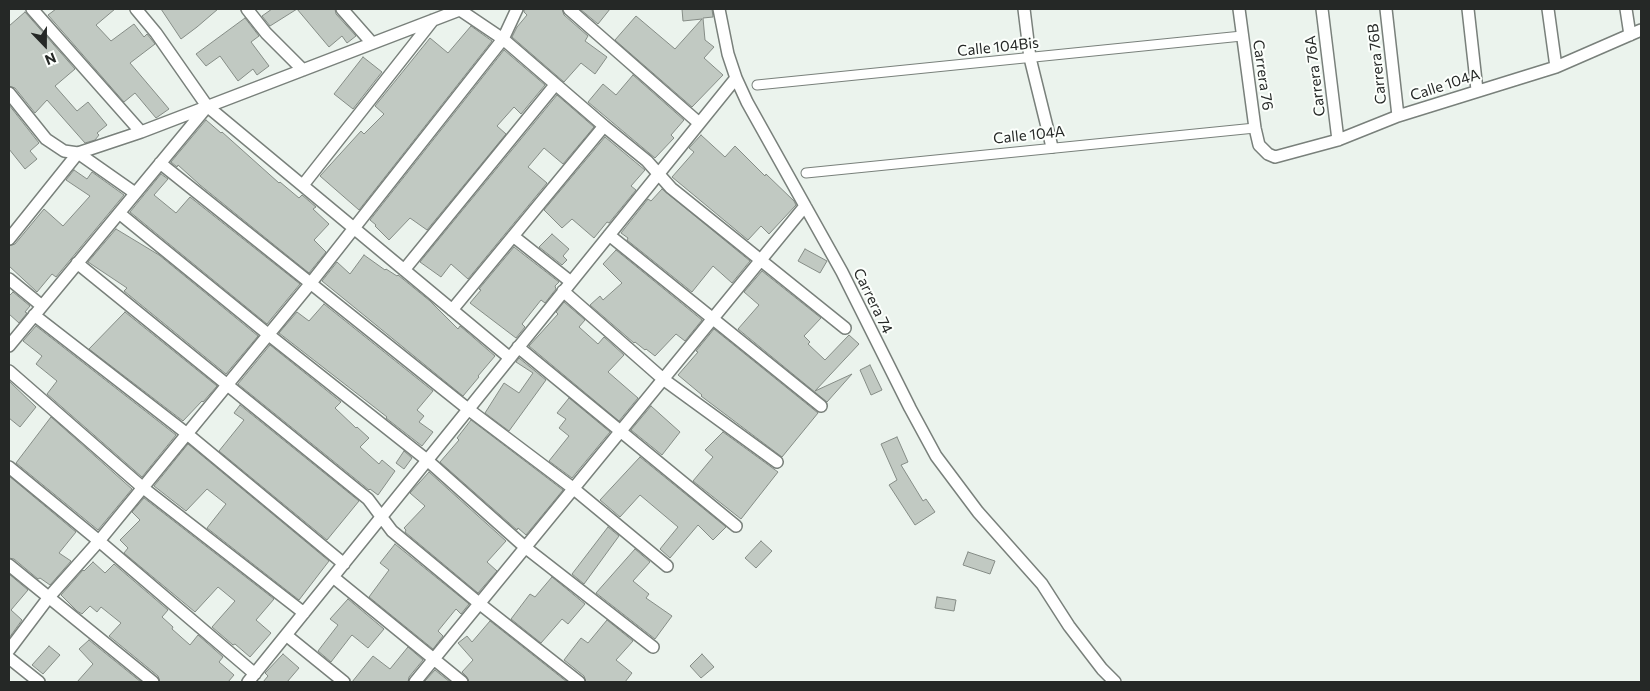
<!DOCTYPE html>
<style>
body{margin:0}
#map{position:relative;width:1650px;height:691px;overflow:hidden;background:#ebf3ed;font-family:Commissioner,sans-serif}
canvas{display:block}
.frame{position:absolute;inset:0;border:10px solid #252826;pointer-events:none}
.north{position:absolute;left:20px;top:20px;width:50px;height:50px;-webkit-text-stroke:4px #fcfffc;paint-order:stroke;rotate:158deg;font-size:14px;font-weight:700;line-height:20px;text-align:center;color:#252826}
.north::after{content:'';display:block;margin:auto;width:18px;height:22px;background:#252826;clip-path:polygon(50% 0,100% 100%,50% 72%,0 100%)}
</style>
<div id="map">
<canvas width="1650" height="691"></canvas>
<div class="frame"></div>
<div class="north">N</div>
</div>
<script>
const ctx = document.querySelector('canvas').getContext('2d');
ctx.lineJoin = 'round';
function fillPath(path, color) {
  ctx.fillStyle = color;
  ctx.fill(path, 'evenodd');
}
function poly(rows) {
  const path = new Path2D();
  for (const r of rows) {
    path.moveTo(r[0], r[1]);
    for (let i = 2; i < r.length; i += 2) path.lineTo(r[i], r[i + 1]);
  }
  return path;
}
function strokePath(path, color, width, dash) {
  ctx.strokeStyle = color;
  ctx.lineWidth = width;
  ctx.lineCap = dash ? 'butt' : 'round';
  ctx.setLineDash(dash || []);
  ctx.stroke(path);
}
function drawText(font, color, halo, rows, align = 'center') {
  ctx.font = font + ' Commissioner,sans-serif';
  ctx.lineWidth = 4;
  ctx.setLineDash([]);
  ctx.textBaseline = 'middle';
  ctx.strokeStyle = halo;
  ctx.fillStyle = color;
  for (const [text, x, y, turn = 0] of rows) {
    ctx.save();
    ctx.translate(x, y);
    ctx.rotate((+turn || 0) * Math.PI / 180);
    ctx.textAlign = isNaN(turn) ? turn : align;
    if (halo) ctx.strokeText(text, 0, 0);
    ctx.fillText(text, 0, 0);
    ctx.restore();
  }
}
const building = poly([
 [56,9,115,9,96,25,111,41,134,24,144,37,147,34,155,44,130,63,169,109,156,118,135,93,124,102,48,15,56,9],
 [161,9,218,9,197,27,181,39,161,9],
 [272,9,335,9,336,14,356,36,347,43,342,36,329,47,297,9,270,26,262,16,272,9],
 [524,9,562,9,564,15,588,36,585,41,607,57,595,74,581,63,564,82,512,37,517,27,527,15,524,12,524,9],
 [580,9,610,9,598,24,580,9],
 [682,9,712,9,713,17,703,18,705,40,714,47,704,58,723,75,692,107,615,40,636,16,675,49,702,19,683,21,682,9],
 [25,12,75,69,55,86,77,111,88,102,107,125,97,133,99,135,95,140,85,143,47,100,35,113,15,88,9,86,9,26,25,12],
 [245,18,259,36,251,42,269,66,257,75,253,69,238,81,220,56,206,66,196,54,245,18],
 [471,26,492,41,359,210,320,176,361,131,364,134,384,114,375,106,430,38,448,53,471,26],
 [504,50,545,85,521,114,514,107,497,126,506,134,427,230,410,218,389,240,375,226,376,225,370,220,504,50],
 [363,57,382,72,353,109,334,94,363,57],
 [633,75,684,120,671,135,674,138,655,158,588,102,603,84,616,95,633,75],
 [557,95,594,127,563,164,544,148,528,167,547,183,468,279,451,264,441,277,420,262,557,95],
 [9,105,39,143,30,151,37,159,25,169,9,149,9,105],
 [206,120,221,133,222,132,279,183,280,182,299,198,302,195,316,207,313,209,329,224,314,240,326,252,309,273,200,185,178,165,177,167,171,162,206,120],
 [701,135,725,157,735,146,765,176,766,174,794,201,796,205,769,234,761,226,748,240,672,177,694,152,689,148,701,135],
 [605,137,645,170,631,186,636,190,609,223,607,222,594,238,572,219,562,228,544,210,605,137],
 [74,170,87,179,92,172,124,195,61,271,56,277,52,274,37,292,9,266,9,246,15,244,44,209,63,226,90,196,66,180,74,170],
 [161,174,168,179,154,195,176,213,190,197,300,284,267,324,130,212,161,174],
 [662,189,750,261,732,283,713,266,692,292,627,240,628,238,621,233,648,199,651,201,662,189],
 [116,229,159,255,258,336,226,374,124,291,127,288,88,262,116,229],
 [552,234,569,249,563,256,567,260,562,265,539,247,552,234],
 [514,247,559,282,555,286,556,289,545,303,541,300,522,324,525,327,516,338,470,303,481,290,479,289,514,247],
 [805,249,827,261,820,273,798,261,805,249],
 [616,250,702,320,685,341,676,334,655,356,646,349,645,350,635,342,634,343,590,305,600,296,603,300,622,283,603,264,616,250],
 [364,255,385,270,386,269,397,276,398,275,430,301,458,329,460,326,495,356,478,376,479,377,463,396,322,281,337,262,350,274,364,255],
 [762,271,821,318,804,336,810,342,808,344,825,360,849,335,859,344,815,391,852,374,827,402,738,329,759,305,744,292,762,271],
 [13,292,30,306,25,312,27,313,19,323,9,314,9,296,13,292],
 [564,302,585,320,579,327,598,344,604,337,624,355,608,372,638,398,619,421,529,346,558,314,556,312,564,302],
 [324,304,433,391,417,410,424,416,419,422,433,432,422,446,386,418,387,417,279,333,297,312,309,321,324,304],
 [125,312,217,386,203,402,202,401,183,421,89,349,125,312],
 [36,326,176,435,142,477,47,394,57,381,36,364,42,356,23,341,36,326],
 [714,329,818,413,782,457,701,396,702,395,678,375,698,352,696,351,714,329],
 [270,345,341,402,335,408,356,428,357,427,369,438,360,447,379,464,382,460,395,471,378,495,370,489,369,490,238,384,270,345],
 [519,358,546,380,509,431,485,413,504,383,519,393,533,373,516,362,519,358],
 [870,365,882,390,871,395,860,370,870,365],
 [9,381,36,407,20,427,9,418,9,381],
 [569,398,610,432,572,478,549,461,569,436,559,428,566,419,557,413,569,398],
 [240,405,359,501,327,540,219,451,244,420,234,413,240,405],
 [651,406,680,432,662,455,631,430,651,406],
 [51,417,132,489,98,530,16,463,51,417],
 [471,420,563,490,526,535,518,528,517,530,440,462,459,440,457,438,471,420],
 [723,432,778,472,741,519,693,481,713,457,705,450,723,432],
 [897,437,908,462,901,465,923,501,926,499,935,512,915,525,889,485,897,480,881,444,897,437],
 [188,444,329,561,299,600,207,528,226,504,207,489,186,511,154,486,188,444],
 [404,451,412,458,404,469,396,463,404,451],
 [640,457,726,527,713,540,698,525,670,558,660,549,678,527,640,495,620,517,600,500,640,457],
 [429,472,506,541,487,562,497,571,478,593,405,532,406,530,404,528,425,506,410,493,429,472],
 [9,476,76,532,59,553,71,561,50,585,40,578,38,579,14,559,9,558,9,476],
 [144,498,274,599,256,620,271,633,250,657,235,644,233,645,212,627,235,601,218,587,195,612,124,553,128,548,120,540,140,520,132,512,144,498],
 [608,527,619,536,584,584,572,574,608,527],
 [761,541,772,551,756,568,745,558,761,541],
 [395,544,469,604,461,614,456,609,438,631,443,636,433,649,369,597,389,570,380,563,395,544],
 [635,549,650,562,633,581,649,594,646,598,672,616,655,639,596,593,635,549],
 [968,552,995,561,990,574,963,565,968,552],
 [93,562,105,573,114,564,168,610,162,617,173,627,172,629,190,645,198,635,223,657,219,662,234,675,228,682,160,682,158,676,109,636,121,623,101,607,97,612,90,606,82,614,77,611,61,595,83,570,84,571,93,562],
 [9,574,28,590,11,610,22,620,9,638,9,574],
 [552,577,585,604,568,624,562,619,541,643,511,619,530,594,535,597,552,577],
 [937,597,956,600,954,611,935,608,937,597],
 [348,599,384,629,368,648,352,635,351,636,331,662,318,651,338,625,330,619,348,599],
 [607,620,633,641,616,660,632,673,625,682,586,682,584,676,564,660,581,638,588,643,607,620],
 [490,621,567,682,469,682,467,677,462,672,473,660,458,643,467,636,472,642,490,621],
 [89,640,141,682,77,682,93,664,79,649,89,640],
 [49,646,60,655,43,674,32,665,49,646],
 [408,647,423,660,409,677,408,682,352,682,373,656,390,669,408,647],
 [283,654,299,668,287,682,263,682,268,676,265,673,283,654],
 [702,654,714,667,701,678,690,666,702,654],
 [435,670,450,682,424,682,435,670]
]);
const pedestrian = poly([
 [757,85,1242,36],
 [806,173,1255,128]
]);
const minor = poly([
 [32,9,141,132],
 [136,9,156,33,207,106,510,358],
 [247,9,266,33,303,70],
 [342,9,372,43],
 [569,9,699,123],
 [719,9,728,54,736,78,747,102,842,272,910,408,936,456,978,512,1042,584,1069,626,1102,669,1115,682],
 [1024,9,1030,58,1052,147],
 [1239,9,1255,128,1259,145,1268,154,1275,157,1338,140,1398,116,1556,67,1641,30],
 [1322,9,1338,140],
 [1386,9,1398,116],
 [1468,9,1477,90],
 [1548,9,1556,67],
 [1626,9,1630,35],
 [460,10,503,39,604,126,647,161,671,188,845,328],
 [9,93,46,139,64,151,78,153,141,132,462,9],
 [160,163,468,409,574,489,667,566],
 [303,185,433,20],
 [119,213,269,335,427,460,526,548,653,647],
 [609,235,821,406],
 [513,236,571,282],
 [9,239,78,153,135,193],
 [77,263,368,499,392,531,480,604,579,682],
 [404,270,555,85],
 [9,279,42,306],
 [563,291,663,379,777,462],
 [452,310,604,126],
 [34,315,186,433,344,564],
 [9,346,206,108],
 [518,347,736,526],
 [9,371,142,487,304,613],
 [9,467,99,541,255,674],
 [9,565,153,682],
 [333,577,462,682],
 [286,635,344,682],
 [9,650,49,597,99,541,310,284,503,39,517,9],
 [9,658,39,682],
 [248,682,736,78],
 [415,682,805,206]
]);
const streetNames = [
 ["Calle 104Bis",998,47,-6],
 ["Carrera 76B",1377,64,-96],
 ["Carrera 76",1263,75,82],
 ["Carrera 76A",1315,76,-97],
 ["Calle 104A",1445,85,-18],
 ["Calle 104A",1029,135,-6],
 ["Carrera 74",873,301,64]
];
fillPath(building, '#c1c9c2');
strokePath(building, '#858c86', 1);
strokePath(pedestrian, '#79807b', 11);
strokePath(minor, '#79807b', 14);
strokePath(pedestrian, '#fff', 9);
strokePath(minor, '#fff', 11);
drawText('15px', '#252826', '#fcfffc', streetNames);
</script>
